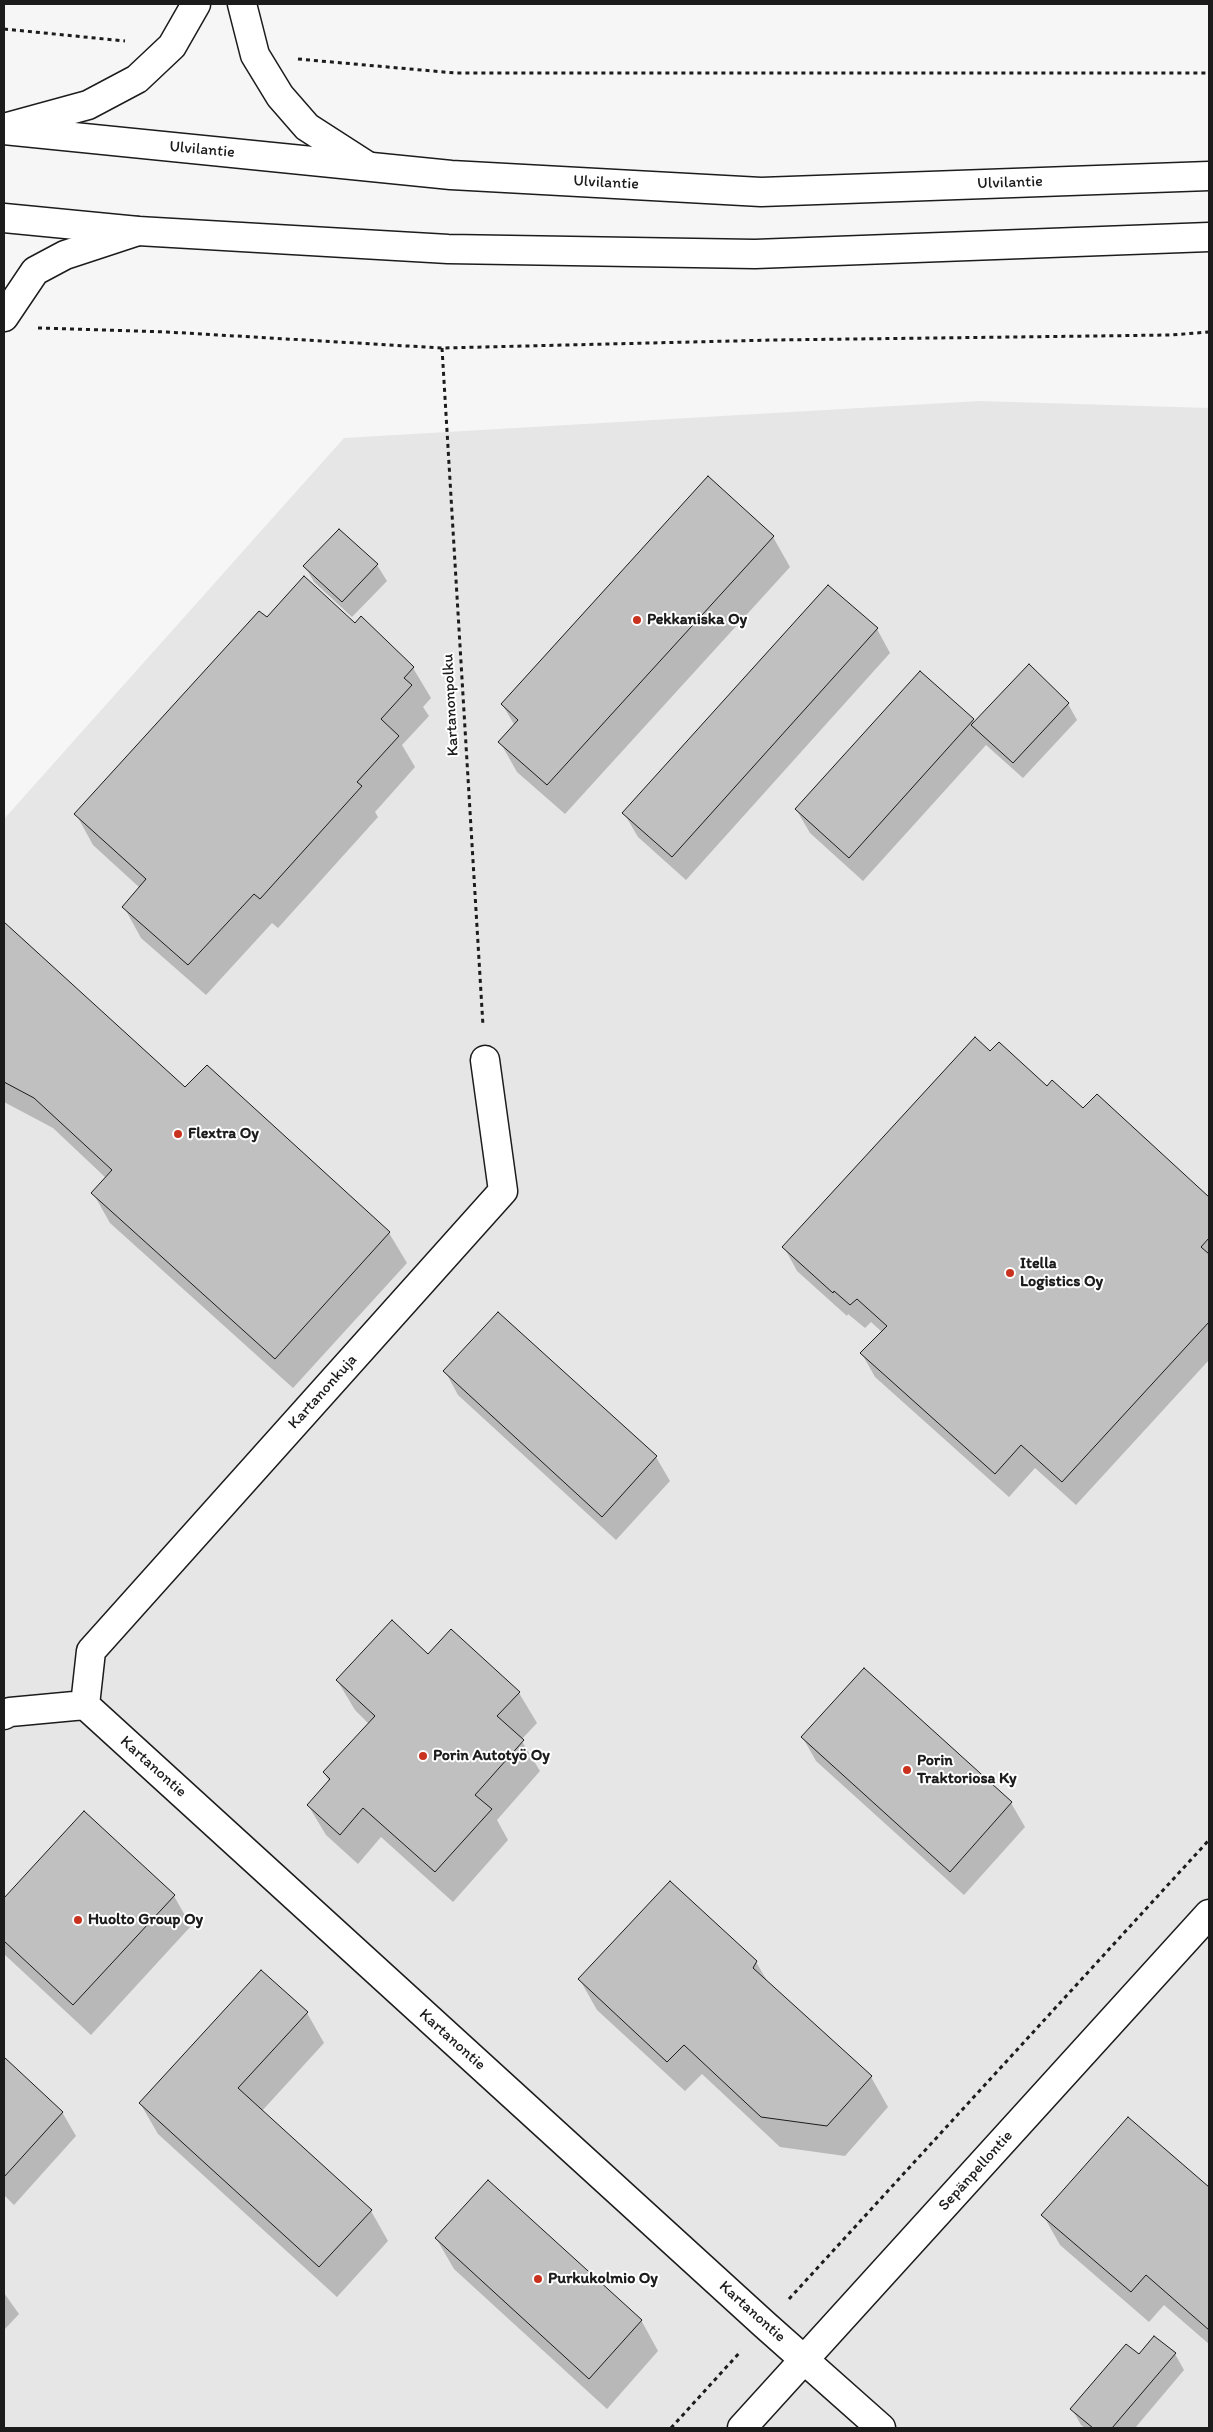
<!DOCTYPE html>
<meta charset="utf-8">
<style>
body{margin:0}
#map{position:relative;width:1213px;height:2432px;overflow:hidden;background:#f6f6f6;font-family:Itim,sans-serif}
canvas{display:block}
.frame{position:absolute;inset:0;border:5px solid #1c1c1c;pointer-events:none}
</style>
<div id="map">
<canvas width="1213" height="2432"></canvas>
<div class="frame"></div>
</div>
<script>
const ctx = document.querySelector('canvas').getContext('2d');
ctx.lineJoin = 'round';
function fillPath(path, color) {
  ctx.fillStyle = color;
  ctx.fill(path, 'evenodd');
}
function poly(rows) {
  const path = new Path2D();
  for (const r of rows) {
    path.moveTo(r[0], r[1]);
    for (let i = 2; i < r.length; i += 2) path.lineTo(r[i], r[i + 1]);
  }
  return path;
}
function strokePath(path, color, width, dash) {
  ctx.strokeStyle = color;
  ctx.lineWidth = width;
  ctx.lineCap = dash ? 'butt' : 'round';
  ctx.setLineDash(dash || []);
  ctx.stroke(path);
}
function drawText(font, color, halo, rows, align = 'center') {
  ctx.font = font + ' Itim,sans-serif';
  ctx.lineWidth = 4;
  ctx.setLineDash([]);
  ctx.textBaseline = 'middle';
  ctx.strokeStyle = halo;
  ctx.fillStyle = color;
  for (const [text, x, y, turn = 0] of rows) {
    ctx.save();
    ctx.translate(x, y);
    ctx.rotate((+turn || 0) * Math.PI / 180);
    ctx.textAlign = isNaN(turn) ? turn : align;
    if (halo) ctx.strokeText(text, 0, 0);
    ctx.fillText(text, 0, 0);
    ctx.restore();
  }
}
const built = poly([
 [980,401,1209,408,1209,2428,4,2428,4,819,344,438]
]);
const shadow = poly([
 [773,537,790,567,565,814,517,772,500,742,515,726,502,704],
 [377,565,387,581,352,617,314,582,305,566],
 [267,619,355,625,413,668,431,698,423,707,429,716,402,745,415,767,375,812,378,817,278,928,272,923,206,995,141,938,124,907,140,888,93,845,76,814],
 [877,629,890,653,686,880,638,837,624,813],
 [1068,704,1077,720,1023,778,986,745,863,881,810,833,796,809,973,720,975,723],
 [4,923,185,1089,389,1233,407,1263,293,1388,110,1223,93,1193,106,1178,53,1128,4,1102],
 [990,1053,1083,1110,1097,1096,1209,1199,1209,1360,1076,1505,1035,1468,1009,1497,875,1377,862,1354,882,1332,871,1322,865,1328,848,1314,847,1316,797,1271,784,1247],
 [445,1371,656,1457,670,1481,616,1540,458,1395],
 [428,1656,519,1693,537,1723,521,1740,540,1771,497,1820,508,1840,453,1902,381,1837,358,1864,326,1835,308,1805,329,1781,324,1773,369,1724,355,1710,337,1680],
 [864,1669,1011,1803,1025,1827,964,1895,816,1761,803,1738],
 [84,1813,174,1896,191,1926,91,2035,4,1954,4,1900],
 [756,1962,769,1984,871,2077,888,2107,845,2156,780,2147,702,2074,685,2091,597,2010,580,1980],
 [307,2013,324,2043,261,2112,371,2211,388,2241,337,2297,158,2134,140,2103],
 [4,2059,62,2112,76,2136,14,2205,4,2195],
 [1128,2119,1209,2189,1209,2344,1164,2305,1149,2322,1060,2245,1043,2215],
 [436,2238,641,2320,658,2351,607,2409,454,2269],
 [4,2293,19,2314,4,2330],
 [1175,2354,1184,2370,1135,2428,1085,2428,1081,2425,1072,2409,1139,2356]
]);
const building = poly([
 [708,476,774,536,547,785,498,742,518,720,501,704,708,476],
 [339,529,378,564,342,602,303,566,339,529],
 [304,576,355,623,361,616,414,667,404,678,412,685,381,719,399,736,357,782,362,786,260,899,254,894,188,965,122,907,146,879,74,814,259,611,267,617,304,576],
 [828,585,878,628,672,857,622,813,828,585],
 [1029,664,1069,703,1013,763,971,725,1029,664],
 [920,671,974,719,849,858,795,809,920,671],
 [4,922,185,1087,207,1065,390,1232,275,1359,91,1193,112,1170,34,1098,4,1082,4,922],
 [975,1037,990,1051,999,1042,1047,1086,1052,1080,1083,1108,1097,1094,1209,1197,1209,1238,1201,1247,1209,1254,1209,1322,1062,1482,1021,1445,995,1474,860,1353,887,1326,857,1299,850,1305,834,1291,833,1293,782,1247,975,1037],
 [498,1312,657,1456,602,1517,443,1371,498,1312],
 [392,1620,428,1654,451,1629,520,1692,497,1716,524,1740,475,1795,492,1809,435,1872,363,1808,340,1835,307,1805,330,1779,323,1772,375,1716,336,1680,392,1620],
 [864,1668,1012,1802,950,1872,801,1737,864,1668],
 [84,1811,175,1895,73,2005,4,1941,4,1898,84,1811],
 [670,1881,757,1961,753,1968,872,2076,827,2126,761,2117,684,2045,667,2062,578,1979,670,1881],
 [261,1970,308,2012,238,2088,372,2210,319,2267,139,2103,261,1970],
 [4,2057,63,2112,4,2177,4,2057],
 [1128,2117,1209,2187,1209,2330,1146,2275,1131,2292,1041,2215,1128,2117],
 [488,2180,642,2320,589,2379,435,2238,488,2180],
 [1154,2336,1176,2353,1112,2428,1093,2428,1070,2409,1126,2344,1139,2354,1154,2336]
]);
const path = poly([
 [4,29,125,41],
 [298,59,455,73,1209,73],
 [38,328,167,332,442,348,774,340,1171,335,1209,332],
 [442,348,483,1026],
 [789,2299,1209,1840],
 [671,2428,741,2351]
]);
const minor = poly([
 [85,1705,91,1651,503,1191,485,1060],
 [4,1715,10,1712,85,1705,765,2325,881,2428]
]);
const tertiary = poly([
 [742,2428,1209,1914]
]);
const primary = poly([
 [4,130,451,175,761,192,1209,176],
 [4,218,138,231,448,249,755,254,1209,237]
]);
const trunk = poly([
 [242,4,255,55,280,96,307,127,366,165],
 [4,128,88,105,137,79,172,46,196,4],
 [4,317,35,271,65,255,138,231]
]);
const markers = [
 [637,620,5,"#c8321e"],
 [178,1134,5,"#c8321e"],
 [1010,1273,5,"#c8321e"],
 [423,1756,5,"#c8321e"],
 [907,1770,5,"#c8321e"],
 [78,1920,5,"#c8321e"],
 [538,2279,5,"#c8321e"]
];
const streetNames = [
 ["Ulvilantie",202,150,5],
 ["Ulvilantie",606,183,3],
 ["Ulvilantie",1010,183,-2],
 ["Kartanonpolku",451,705,-93],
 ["Kartanonkuja",323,1392,-48],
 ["Kartanontie",153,1767,42],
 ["Kartanontie",452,2040,42],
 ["Sepänpellontie",976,2171,-48],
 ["Kartanontie",752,2312,42]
];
const poiNames = [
 ["Pekkaniska Oy",647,620],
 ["Flextra Oy",188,1134],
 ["Itella",1020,1264],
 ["Logistics Oy",1020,1282],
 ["Porin Autotyö Oy",433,1756],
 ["Porin",917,1761],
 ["Traktoriosa Ky",917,1779],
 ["Huolto Group Oy",88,1920],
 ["Purkukolmio Oy",548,2279]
];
fillPath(built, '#e6e6e6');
fillPath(shadow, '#0003');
fillPath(building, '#c0c0c0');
strokePath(building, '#1c1c1c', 1);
strokePath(minor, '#1c1c1c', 31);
strokePath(tertiary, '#1c1c1c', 31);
strokePath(primary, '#1c1c1c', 31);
strokePath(trunk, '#1c1c1c', 31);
strokePath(path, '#1c1c1c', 3, [4, 4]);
strokePath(minor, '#fff', 28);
strokePath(tertiary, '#fff', 28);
strokePath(primary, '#fff', 28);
strokePath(trunk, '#fff', 28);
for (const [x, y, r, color] of markers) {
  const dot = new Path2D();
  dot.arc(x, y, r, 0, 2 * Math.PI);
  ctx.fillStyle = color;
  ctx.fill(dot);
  strokePath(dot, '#fff', 2);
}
drawText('16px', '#1c1c1c', '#fff', streetNames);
drawText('bold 16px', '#1c1c1c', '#fff', poiNames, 'left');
</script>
